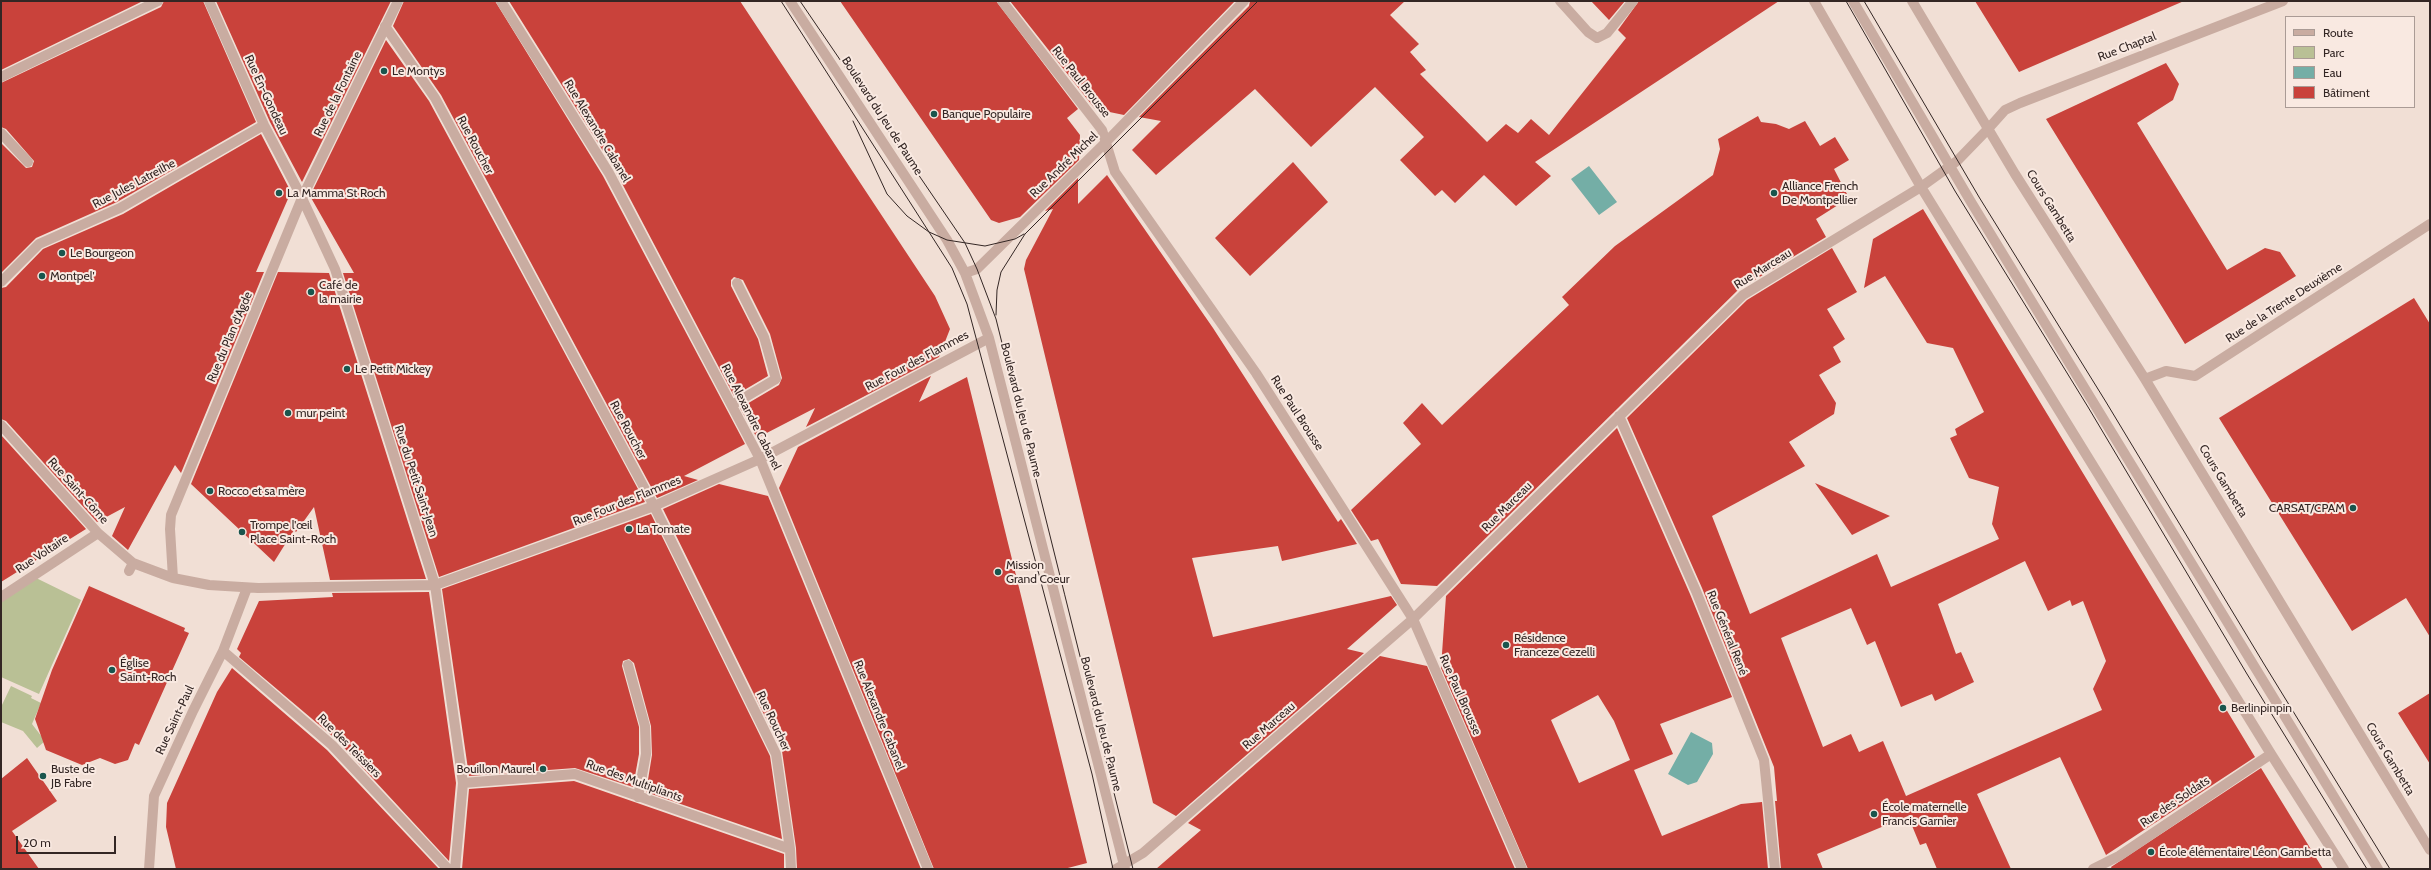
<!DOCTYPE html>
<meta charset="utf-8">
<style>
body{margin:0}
#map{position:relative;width:2431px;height:870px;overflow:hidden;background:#f1dfd5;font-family:Cabin,sans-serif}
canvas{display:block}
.frame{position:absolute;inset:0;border:2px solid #332624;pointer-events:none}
.legend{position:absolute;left:2285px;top:16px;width:130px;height:92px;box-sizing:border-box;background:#f9e9e1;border:1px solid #aa9b95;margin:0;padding:5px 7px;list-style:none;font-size:12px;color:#332624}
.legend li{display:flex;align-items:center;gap:8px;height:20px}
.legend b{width:20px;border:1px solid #aa9b95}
.scale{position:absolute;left:16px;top:836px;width:100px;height:18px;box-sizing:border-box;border:2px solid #332624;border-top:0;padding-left:5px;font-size:12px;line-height:14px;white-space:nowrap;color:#332624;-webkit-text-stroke:3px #f9e9e1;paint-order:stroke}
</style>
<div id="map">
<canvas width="2431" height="870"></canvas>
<div class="frame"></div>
<ul class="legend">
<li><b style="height:5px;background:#c9aca1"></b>Route</li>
<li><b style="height:11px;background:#b9c095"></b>Parc</li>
<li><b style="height:11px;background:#74aea6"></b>Eau</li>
<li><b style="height:11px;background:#c9423b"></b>Bâtiment</li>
</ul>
<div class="scale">20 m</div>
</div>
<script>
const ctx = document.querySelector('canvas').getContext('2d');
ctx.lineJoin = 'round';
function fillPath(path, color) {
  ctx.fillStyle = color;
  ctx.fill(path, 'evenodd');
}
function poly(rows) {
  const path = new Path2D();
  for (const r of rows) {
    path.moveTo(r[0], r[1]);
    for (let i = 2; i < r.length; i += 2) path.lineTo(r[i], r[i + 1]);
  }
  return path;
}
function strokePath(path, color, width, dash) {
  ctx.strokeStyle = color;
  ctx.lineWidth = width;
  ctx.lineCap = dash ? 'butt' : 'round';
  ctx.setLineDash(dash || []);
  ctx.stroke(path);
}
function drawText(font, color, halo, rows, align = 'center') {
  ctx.font = font + ' Cabin,sans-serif';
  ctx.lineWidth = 4;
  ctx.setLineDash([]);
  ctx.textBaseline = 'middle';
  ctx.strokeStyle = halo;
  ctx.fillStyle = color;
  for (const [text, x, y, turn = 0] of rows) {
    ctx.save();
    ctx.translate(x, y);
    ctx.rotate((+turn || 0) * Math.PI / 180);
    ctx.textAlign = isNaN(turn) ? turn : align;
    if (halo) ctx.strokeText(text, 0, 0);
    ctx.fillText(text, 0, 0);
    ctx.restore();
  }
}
const green = poly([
 [32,576,81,600,39,694,1,677,1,597],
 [11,686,32,696,31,698,41,703,32,724,45,741,37,748,23,731,1,722,1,707]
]);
const water = poly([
 [1589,166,1617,202,1599,215,1571,179],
 [1691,732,1712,743,1713,754,1697,782,1688,785,1668,774]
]);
const building = poly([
 [1,1,143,1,1,70],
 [164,1,203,1,256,122,117,202,36,238,1,273,1,143,26,168,32,167,34,161,6,129,1,127,1,83,161,7],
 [216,1,391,1,302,182,270,122],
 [404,1,495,1,603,176,745,444,684,476,698,480,657,498,441,95,393,26],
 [509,1,740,1,935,296,950,329,939,357,806,427,815,408,757,438,740,408,779,385,782,378,770,334,743,280,734,277,731,280,731,286,758,339,768,376,734,396,615,170],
 [840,1,996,1,1078,109,1067,118,1080,135,1079,160,1020,217,999,223,991,220],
 [1010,1,1235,1,1124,115,1095,109],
 [1250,1,1405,1,1390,15,1419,44,1410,52,1426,70,1420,74,1487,142,1506,124,1518,133,1531,119,1549,135,1626,38,1618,30,1639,1,1779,1,1535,162,1551,176,1516,206,1484,175,1455,203,1442,190,1435,196,1400,160,1424,137,1375,87,1311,147,1255,89,1156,175,1132,150,1161,121,1139,117,1249,6],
 [1591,1,1625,1,1609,20],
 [1975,1,2184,1,2019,72],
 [386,40,429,101,645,502,439,577,343,273,354,273,310,196],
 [2166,63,2179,84,2173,100,2137,123,2227,270,2265,248,2280,252,2296,276,2185,344,2046,119],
 [1758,116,1761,122,1776,124,1789,129,1805,121,1820,146,1835,137,1849,160,1834,169,1849,198,1816,219,1826,237,1738,290,1437,586,1401,584,1378,539,1371,541,1351,510,1421,444,1403,423,1422,403,1442,425,1569,305,1562,297,1615,246,1713,175,1720,149,1718,139],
 [261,134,291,192,256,272,264,272,181,473,175,465,128,550,112,536,125,507,97,522,6,421,1,419,1,288,6,287,43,249,123,214],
 [1293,162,1328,202,1250,276,1215,238],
 [1107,175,1213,328,1338,522,1341,519,1357,544,1282,561,1278,546,1192,558,1213,637,1391,596,1397,605,1347,649,1364,653,1176,816,1153,803,1024,269,1026,260,1053,209,1045,211,1078,178,1078,204],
 [1923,209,2255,757,2106,855,2060,757,1977,794,2011,869,1937,869,1926,843,1920,845,1908,816,1817,854,1823,869,1781,869,1775,801,1777,801,1774,767,1702,588,1627,418,1747,300,1832,248,1857,292,1827,309,1845,339,1833,347,1841,362,1819,375,1836,403,1834,414,1789,442,1805,466,1712,516,1750,614,1877,554,1891,587,1999,539,1992,524,1999,487,1969,478,1950,438,1957,435,1955,429,1984,412,1953,348,1927,343,1885,276,1864,288,1873,239],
 [2025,561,2048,611,2070,600,2072,606,2083,601,2106,661,2093,689,2102,710,1906,796,1883,741,1859,752,1851,734,1823,747,1781,638,1851,608,1867,645,1875,641,1901,707,1932,694,1935,701,1974,682,1961,652,1956,654,1938,604],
 [278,272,329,273,426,579,330,580,314,507,296,532,294,530,274,562,191,484],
 [2414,298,2430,324,2430,637,2406,598,2352,631,2219,418],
 [931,376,919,402,967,377,1087,863,1064,869,934,869,779,488,798,447],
 [1617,428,1690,594,1732,697,1660,724,1673,754,1634,770,1662,836,1741,804,1762,802,1768,869,1528,869,1441,668,1446,596],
 [1598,695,1614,721,1630,760,1579,783,1551,720],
 [1,435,86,529,1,582],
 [1815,483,1890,516,1852,535],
 [719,484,768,496,921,869,797,869,796,848,782,751,663,509],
 [651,514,770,756,782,839,646,792,652,755,651,726,634,663,629,659,623,661,622,666,639,727,639,754,633,787,575,768,469,776,442,589],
 [89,586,185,628,184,631,189,633,139,745,135,743,128,760,115,764,100,758,82,765,46,750,35,719,52,670],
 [429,592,456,783,449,861,337,740,239,657,241,653,237,649,259,601,333,597,332,593],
 [1380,656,1427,666,1515,869,1156,869,1201,830,1188,823],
 [232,668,327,750,439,869,176,869,166,827,167,803,217,692],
 [2430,693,2430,764,2398,713],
 [27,758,57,801,12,831,39,869,1,869,1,779],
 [2261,768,2323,869,2112,869,2111,867],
 [574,781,784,854,784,869,462,869,469,789]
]);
const service = poly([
 [1853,1,1971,202,2378,869]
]);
const pedestrian = poly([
 [209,1,264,125,302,198,335,269,435,585,463,783,455,869],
 [501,1,609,173,760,459,928,869],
 [790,1,947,240,965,273,989,338,1125,869],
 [1002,1,1102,130,1115,172,1256,373,1413,619,1522,869],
 [1560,1,1588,32,1597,38,1607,33,1633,1],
 [1814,1,1921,187,2271,754,2344,869],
 [385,26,435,98,654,506,776,754,790,849,791,869],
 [1,77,158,1],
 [1,133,28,162],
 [965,273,977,269,1105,143,1244,1],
 [1,282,39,244,120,208,264,125],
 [732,405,776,379,764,337,737,283],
 [1619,416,1696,591,1764,760,1775,869],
 [1,425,98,533,133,563,129,571],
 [133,563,173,578,209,585,258,588,435,585,654,506,760,459,989,338],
 [173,578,170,529,171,515,302,198,398,1],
 [1,597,98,533],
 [223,651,332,745,448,869],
 [628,665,645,726,646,754,638,797],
 [463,783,575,774,790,849],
 [149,869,154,796,193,711,223,651,247,588],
 [1116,869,1143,853,1413,619,1743,295,1921,187,1957,161,1988,129],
 [2093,869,2119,856,2271,754]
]);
const minor = poly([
 [1912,1,2015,174,2145,379,2430,850],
 [1988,129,2005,110,2020,103,2283,1],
 [2145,379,2166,371,2195,376,2430,224]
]);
const tram = poly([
 [781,1,929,232,952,268,967,304,1092,774,1113,869],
 [800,1,965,243,977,269,996,319,1133,869],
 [1846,1,1955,191,2088,407,2247,674,2367,869],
 [1864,1,1979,197,2106,402,2264,664,2390,869],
 [853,121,887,194,907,216,929,232,947,240,985,246,1015,239,1024,234],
 [996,315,997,290,1001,272,1025,234,1258,1]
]);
const markers = [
 [384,71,4,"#19554d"],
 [934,114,4,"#19554d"],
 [279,193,4,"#19554d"],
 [1774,193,4,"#19554d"],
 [62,253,4,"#19554d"],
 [42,276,4,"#19554d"],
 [311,292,4,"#19554d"],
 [347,369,4,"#19554d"],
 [288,413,4,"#19554d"],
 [210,491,4,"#19554d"],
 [2353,508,4,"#19554d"],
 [629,529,4,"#19554d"],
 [242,532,4,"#19554d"],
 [998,572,4,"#19554d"],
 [1506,645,4,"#19554d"],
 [112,670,4,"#19554d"],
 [2223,708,4,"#19554d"],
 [543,769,4,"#19554d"],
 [43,776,4,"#19554d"],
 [1874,814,4,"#19554d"],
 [2151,852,4,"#19554d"]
];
const streetNames = [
 ["Rue Chaptal",2127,47,-21],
 ["Rue Paul Brousse",1081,82,52],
 ["Rue de la Fontaine",338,94,-64],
 ["Rue En-Gondeau",266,95,65],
 ["Boulevard du Jeu de Paume",882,116,57],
 ["Rue Alexandre Cabanel",597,131,59],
 ["Rue Roucher",475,145,62],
 ["Rue André Michel",1064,165,-44],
 ["Rue Jules Latreilhe",134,184,-28],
 ["Cours Gambetta",2051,206,58],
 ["Rue Marceau",1763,269,-32],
 ["Rue de la Trente Deuxième",2284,303,-33],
 ["Rue du Plan d'Agde",230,337,-67],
 ["Rue Four des Flammes",917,361,-28],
 ["Boulevard du Jeu de Paume",1021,410,76],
 ["Rue Paul Brousse",1297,413,57],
 ["Rue Alexandre Cabanel",751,417,63],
 ["Rue Roucher",628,430,62],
 ["Rue du Petit Saint-Jean",416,481,72],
 ["Cours Gambetta",2223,481,59],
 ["Rue Saint-Côme",78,491,48],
 ["Rue Four des Flammes",627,501,-22],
 ["Rue Marceau",1507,507,-45],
 ["Rue Voltaire",42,554,-34],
 ["Rue Général René",1727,633,68],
 ["Rue Paul Brousse",1460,695,66],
 ["Rue Alexandre Cabanel",879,715,68],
 ["Rue Saint-Paul",175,720,-65],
 ["Rue Roucher",773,721,65],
 ["Boulevard du Jeu de Paume",1101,724,76],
 ["Rue Marceau",1269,726,-41],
 ["Rue des Teissiers",349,746,45],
 ["Cours Gambetta",2390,759,59],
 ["Rue des Multipliants",634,781,20],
 ["Rue des Soldats",2175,802,-34]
];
const poiNames = [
 ["Le Montys",392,71],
 ["Banque Populaire",942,114],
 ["Alliance French",1782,186],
 ["De Montpellier",1782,200],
 ["La Mamma St Roch",287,193],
 ["Le Bourgeon",70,253],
 ["Montpel'",50,276],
 ["Café de",319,285],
 ["la mairie",319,299],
 ["Le Petit Mickey",355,369],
 ["mur peint",296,413],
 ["Rocco et sa mère",218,491],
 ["CARSAT/CPAM",2345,508,"right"],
 ["Trompe l'œil",250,525],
 ["Place Saint-Roch",250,539],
 ["La Tomate",637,529],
 ["Mission",1006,565],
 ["Grand Coeur",1006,579],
 ["Résidence",1514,638],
 ["Franceze Cezelli",1514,652],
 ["Église",120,663],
 ["Saint-Roch",120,677],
 ["Berlinpinpin",2231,708],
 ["Buste de",51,769],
 ["JB Fabre",51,783],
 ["Bouillon Maurel",535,769,"right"],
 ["École maternelle",1882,807],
 ["Francis Garnier",1882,821],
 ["École élémentaire Léon Gambetta",2159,852]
];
fillPath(green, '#b9c095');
fillPath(water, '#74aea6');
fillPath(building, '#c9423b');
strokePath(service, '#c9aca1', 10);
strokePath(pedestrian, '#c9aca1', 10);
strokePath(minor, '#c9aca1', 10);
strokePath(tram, '#332624', 1);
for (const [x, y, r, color] of markers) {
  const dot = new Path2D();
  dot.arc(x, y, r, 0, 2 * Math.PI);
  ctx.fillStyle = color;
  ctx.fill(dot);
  strokePath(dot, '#f9e9e1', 1.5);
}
drawText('12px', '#332624', '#f9e9e1', streetNames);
drawText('12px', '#332624', '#f9e9e1', poiNames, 'left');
</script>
